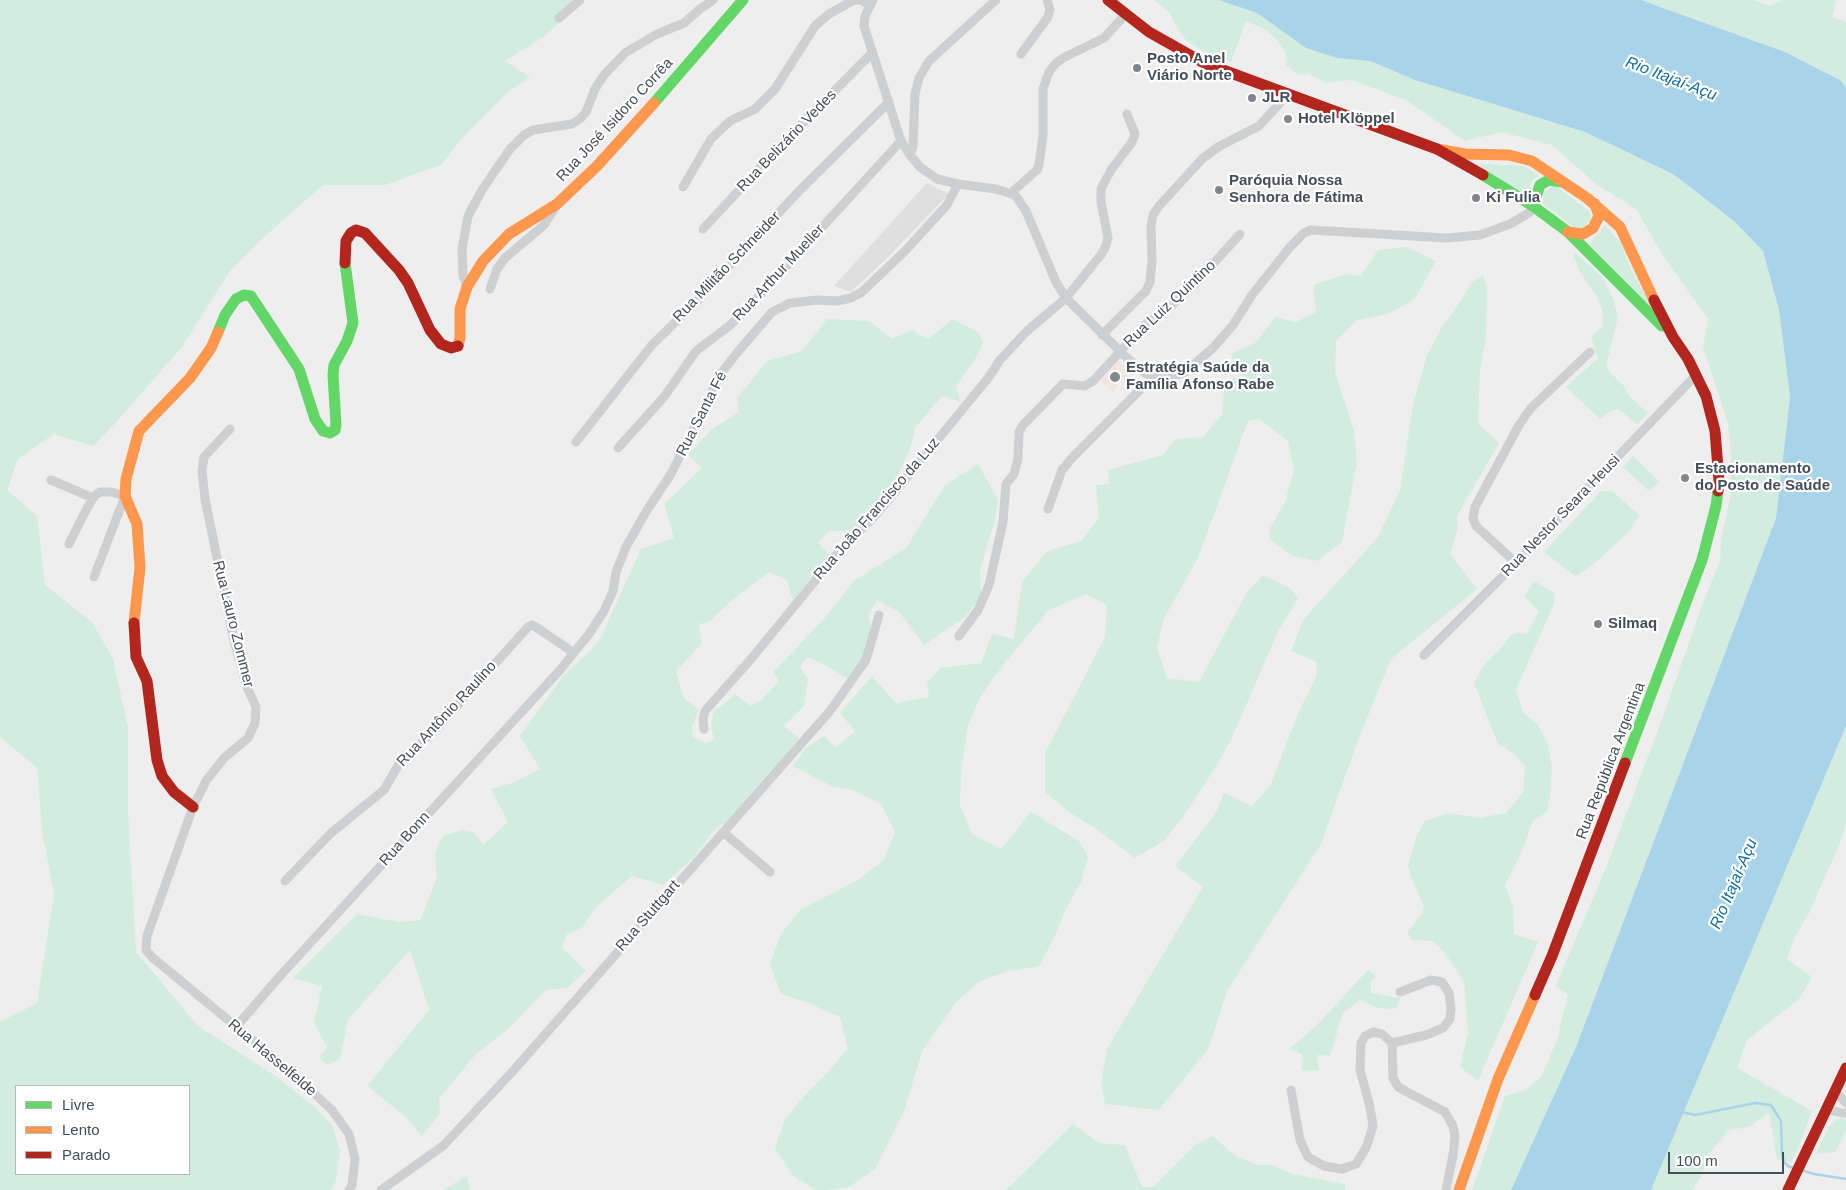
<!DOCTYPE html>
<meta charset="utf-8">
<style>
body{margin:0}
#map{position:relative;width:1846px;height:1190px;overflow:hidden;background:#eee;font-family:Helvetica,sans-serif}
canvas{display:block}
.legend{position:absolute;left:15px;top:1085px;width:175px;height:90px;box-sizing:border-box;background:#fff;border:1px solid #b5b8bd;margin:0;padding:6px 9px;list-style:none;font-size:15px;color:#464e59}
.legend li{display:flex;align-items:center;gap:10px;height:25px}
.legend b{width:25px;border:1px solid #b5b8bd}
.scale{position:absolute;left:1668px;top:1152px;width:116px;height:22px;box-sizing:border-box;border:2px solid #464e59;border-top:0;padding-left:6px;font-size:15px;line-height:18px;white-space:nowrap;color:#464e59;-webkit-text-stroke:4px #fff;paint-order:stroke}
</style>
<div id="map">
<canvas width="1846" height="1190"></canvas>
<ul class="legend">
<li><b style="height:6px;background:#63d668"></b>Livre</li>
<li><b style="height:6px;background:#ff974d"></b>Lento</li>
<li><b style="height:6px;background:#b3261e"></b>Parado</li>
</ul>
<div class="scale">100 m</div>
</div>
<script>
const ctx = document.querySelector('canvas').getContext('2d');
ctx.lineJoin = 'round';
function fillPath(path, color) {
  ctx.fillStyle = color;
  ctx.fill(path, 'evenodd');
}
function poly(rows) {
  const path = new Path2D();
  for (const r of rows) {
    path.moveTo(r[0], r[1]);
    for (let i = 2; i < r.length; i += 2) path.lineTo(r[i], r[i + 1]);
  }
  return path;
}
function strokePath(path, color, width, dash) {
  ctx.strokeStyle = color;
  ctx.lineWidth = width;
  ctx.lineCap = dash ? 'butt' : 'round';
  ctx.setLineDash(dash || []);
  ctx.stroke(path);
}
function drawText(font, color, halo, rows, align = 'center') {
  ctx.font = font + ' Helvetica,sans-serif';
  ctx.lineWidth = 4.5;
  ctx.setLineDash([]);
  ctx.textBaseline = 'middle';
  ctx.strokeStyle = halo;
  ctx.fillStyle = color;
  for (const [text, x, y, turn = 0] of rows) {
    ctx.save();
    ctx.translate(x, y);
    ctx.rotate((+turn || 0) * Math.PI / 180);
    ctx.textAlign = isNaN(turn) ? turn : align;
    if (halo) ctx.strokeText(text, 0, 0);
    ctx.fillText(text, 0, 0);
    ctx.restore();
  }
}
const education = poly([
 [927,183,949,194,885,260,851,292,834,286]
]);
const medical = poly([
 [1118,361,1130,372,1112,392,1100,381]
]);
const green = poly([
 [0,0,584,0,545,36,505,61,530,77,507,93,463,137,441,165,385,185,323,185,264,237,230,271,182,347,119,419,94,446,54,434,18,459,7,490,37,516,45,585,92,622,113,659,128,727,128,812,136,952,198,1026,277,1077,317,1109,333,1126,340,1151,336,1181,331,1190,0,1190,0,1022,37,1003,54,894,42,831,37,768,0,737],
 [16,1086,189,1086,189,1174,16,1174],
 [1154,0,1219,0,1257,13,1306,48,1337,58,1370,61,1415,80,1585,132,1673,174,1734,221,1763,251,1779,310,1790,397,1776,518,1576,1047,1511,1190,1472,1190,1505,1096,1525,1090,1541,1077,1557,1040,1568,994,1555,987,1603,875,1664,714,1702,605,1720,561,1721,541,1731,494,1731,455,1728,423,1703,347,1708,319,1662,254,1636,209,1596,184,1552,145,1501,132,1465,141,1406,100,1351,80,1326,83,1307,73,1304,75,1297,74,1286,65,1285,52,1277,40,1266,30,1246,21,1231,62,1206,53,1186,40,1176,27,1170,13],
 [1641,0,1754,0,1770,6,1782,0,1836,0,1832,17,1846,22,1846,87,1840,80,1785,52],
 [1482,164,1524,166,1539,175,1531,182,1527,197,1480,166],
 [1552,186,1557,187,1588,210,1591,215,1590,221,1586,225,1581,228,1575,228,1543,204,1543,193],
 [1605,225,1621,243,1629,265,1652,308,1590,245,1592,240,1600,232],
 [1407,247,1436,261,1415,299,1388,314,1357,320,1336,341,1335,372,1354,431,1357,462,1342,542,1317,561,1292,556,1270,539,1269,530,1285,502,1294,471,1288,441,1259,419,1248,421,1198,558,1164,618,1157,648,1167,678,1199,682,1247,592,1263,575,1292,589,1298,599,1279,629,1231,740,1215,768,1183,817,1164,841,1135,858,1095,828,1069,812,1045,792,1045,753,1105,637,1107,605,1086,594,1049,610,1003,665,980,697,968,726,961,773,960,805,972,834,1001,849,1031,812,1079,841,1088,857,1081,882,1066,909,1054,938,1039,966,1009,971,980,981,957,1001,939,1026,922,1052,904,1111,875,1169,849,1187,828,1190,816,1190,793,1176,775,1148,785,1119,805,1095,827,1073,848,1048,840,1017,811,1004,781,994,770,964,781,934,800,910,858,880,883,861,895,832,881,804,853,790,833,787,793,766,806,748,824,736,836,747,855,731,840,713,872,676,896,703,929,697,927,683,940,668,981,663,992,634,1014,639,1022,582,1047,551,1081,541,1099,518,1096,485,1109,484,1108,470,1163,455,1175,439,1203,437,1222,414,1225,381,1239,377,1231,354,1255,343,1275,317,1296,322,1316,312,1313,285,1347,274,1361,276,1378,250],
 [1576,253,1603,278,1613,298,1618,317,1606,366,1610,372,1624,386,1630,397,1648,413,1637,424,1618,409,1609,412,1600,419,1566,387,1583,371,1598,359,1591,337,1603,326,1602,310,1597,297,1581,274,1573,256],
 [1483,275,1487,287,1486,337,1480,369,1478,423,1499,443,1457,516,1458,528,1450,554,1477,589,1391,659,1357,743,1321,844,1227,991,1209,1048,1159,1110,1105,1104,1101,1082,1107,1049,1203,887,1175,866,1216,813,1224,793,1252,806,1270,786,1299,711,1316,677,1317,662,1291,651,1303,620,1378,537,1400,490,1413,405,1427,355,1442,327,1462,299,1472,282],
 [827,319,869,321,892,339,912,330,928,339,953,319,978,332,983,343,977,356,956,387,961,402,942,396,915,428,910,449,899,473,874,509,849,533,830,530,818,542,829,554,793,601,787,580,769,572,730,602,709,622,699,624,702,643,676,672,684,698,699,710,692,726,693,737,706,743,714,740,711,725,714,710,722,706,735,694,751,706,761,700,779,681,773,672,823,620,854,581,906,548,945,485,978,464,998,500,994,523,980,570,981,596,965,617,924,645,899,612,877,600,868,616,872,630,864,659,850,680,823,664,807,657,800,667,808,679,804,706,784,726,799,738,786,755,761,781,731,819,714,830,693,858,663,885,632,876,595,908,583,927,567,934,562,947,586,971,567,988,546,990,508,1029,476,1054,439,1099,440,1113,422,1136,406,1117,367,1086,429,1010,410,950,348,1020,340,1059,328,1065,319,1058,327,1047,314,1023,322,986,293,978,357,914,400,922,420,920,437,878,435,855,438,844,443,836,462,830,474,832,483,845,508,822,491,789,515,782,540,769,520,736,563,676,594,647,601,637,641,549,674,538,664,504,702,468,688,455,712,429,739,412,737,398,767,361,802,351],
 [1633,456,1660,482,1649,491,1623,467],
 [1601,491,1612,491,1639,515,1630,530,1599,560,1584,571,1575,576,1544,552],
 [1534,581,1555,593,1553,606,1516,690,1523,712,1538,725,1548,744,1552,767,1550,796,1547,812,1533,821,1523,849,1505,885,1513,906,1514,934,1538,942,1478,1081,1460,1067,1468,1032,1464,982,1446,954,1433,941,1411,940,1407,932,1422,914,1424,906,1412,880,1408,865,1417,835,1425,821,1448,813,1479,818,1506,813,1523,792,1525,766,1513,753,1498,744,1474,683,1483,666,1502,647,1510,636,1516,633,1527,634,1539,611,1524,596],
 [1846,726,1846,821,1845,827,1840,843,1809,913,1795,937,1787,959,1812,977,1800,998,1747,1040,1737,1068,1812,1111,1798,1149,1791,1162,1777,1159,1769,1113,1749,1127,1729,1130,1709,1154,1701,1177,1692,1190,1651,1190],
 [1368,970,1376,976,1371,982,1371,993,1400,998,1397,1007,1393,1009,1378,1008,1360,1000,1343,1013,1330,1056,1317,1055,1319,1070,1301,1071,1302,1054,1289,1049,1314,1028],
 [1841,1118,1846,1121,1846,1132,1835,1152,1816,1154,1829,1127,1835,1121],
 [1073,1124,1099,1143,1125,1145,1142,1187,1153,1187,1195,1145,1213,1136,1235,1156,1257,1165,1272,1165,1292,1174,1345,1184,1345,1190,1006,1190],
 [467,1176,470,1190,443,1190]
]);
const water = poly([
 [1219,0,1641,0,1785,52,1840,80,1846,87,1846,726,1651,1190,1511,1190,1576,1047,1776,518,1790,397,1779,310,1763,251,1734,221,1673,174,1585,132,1415,80,1370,61,1337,58,1306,48,1257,13]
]);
const stream = poly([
 [1682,1112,1695,1115,1755,1103,1771,1105,1781,1121,1782,1153,1784,1162,1788,1166,1793,1168],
 [1801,1170,1814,1174,1846,1179]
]);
const street = poly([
 [873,0,865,16,864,26,901,141,910,155,920,167,937,179,958,184,996,189,1015,195,1026,211,1056,282,1066,298,1127,358,1145,373,1153,377,1169,377,1184,373,1213,348,1233,325,1252,295,1290,247,1304,233,1311,230,1447,238,1480,235,1510,224,1529,213,1533,206],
 [559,18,580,0],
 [1021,54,1048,17,1050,9,1047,0],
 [910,155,913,146,915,94,919,78,929,61,996,0],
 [683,187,711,139,730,121,755,109,775,89,815,26,829,14,854,0,861,0,869,5],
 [1011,193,1037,170,1039,165,1043,135,1043,89,1049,72,1056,63,1065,57,1104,38,1125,15],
 [703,229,781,145,872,53],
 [467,287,463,275,462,249,468,216,482,190,510,149,524,135,533,130,572,124,580,119,586,112,595,89,604,75,625,53,657,34,684,23,700,9,713,0],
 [490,289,497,269,505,258,544,225,556,206],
 [1102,335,1146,291,1150,282,1152,260,1151,226,1153,215,1159,206,1203,158,1218,147,1259,126,1280,103,1284,93],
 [230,429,204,457,202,471,205,499,234,641,247,687,256,707,255,723,248,738,224,758,206,781,193,807,147,936,146,950,153,958,284,1066,332,1110,349,1134,355,1159,352,1185,349,1190],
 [576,442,651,346,700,298,799,191,889,102],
 [618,448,664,397,696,351,729,326,750,306,901,141],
 [51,480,93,498],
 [1048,509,1062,470,1072,458,1153,377],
 [69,544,83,516,93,498,97,494,100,492,111,492,125,496,94,577],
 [1516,563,1476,526,1473,518,1475,507,1519,425,1531,408,1590,352],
 [959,636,978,610,989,585,1003,522,1006,484,1014,474,1018,459,1019,432,1023,425,1063,384,1085,386,1093,381,1145,325,1171,306,1196,283,1240,234],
 [1424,655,1516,563,1696,375],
 [704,729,703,719,705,711,751,659,842,548,876,515,989,377,1000,360,1027,331,1066,298,1100,256,1105,248,1108,238,1101,202,1101,189,1111,170,1132,142,1135,134,1127,114],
 [723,832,770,872],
 [285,881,331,833,384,790,403,757,418,746,437,728,528,627,532,625,536,627,574,653],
 [236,1027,280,976,560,670,589,634,604,611,613,591,616,572,626,547,647,510,671,474,720,375,736,354,772,312,790,303,817,300,837,301,851,298,862,292,905,251,947,205,958,184],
 [1392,1043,1426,1035,1443,1028,1450,1019,1451,1009,1449,993,1442,982,1431,980,1400,992],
 [1291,1090,1300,1140,1308,1157,1324,1166,1342,1169,1356,1164,1366,1148,1373,1126,1370,1107,1360,1070,1361,1043,1365,1036,1373,1032,1382,1034,1392,1043,1393,1078,1398,1087,1445,1112,1453,1126,1455,1137,1453,1155,1446,1190],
 [1835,1091,1846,1103],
 [1826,1109,1842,1113,1846,1113],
 [381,1190,443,1146,513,1071,830,711,866,660,879,615]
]);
const fast = poly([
 [654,103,743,0],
 [1483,175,1533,206,1568,232,1662,326],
 [1533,206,1540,185,1549,180,1562,182],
 [218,332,225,315,236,299,244,295,251,296,299,369,315,419,323,431,330,433,335,430,336,424,333,375,334,365,347,341,353,323,345,263],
 [1625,763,1702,560,1716,506,1718,491]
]);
const slow = poly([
 [1437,149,1465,154,1509,155,1532,161,1587,198,1620,227,1654,300],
 [1568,232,1583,234,1593,228,1599,216,1595,204],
 [458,346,460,338,460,309,467,287,483,261,509,234,557,204,597,166,654,103],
 [134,623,140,567,137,524,125,496,126,479,139,431,190,378,211,348,218,332],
 [1459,1190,1498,1079,1535,995]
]);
const jam = poly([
 [1108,0,1149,32,1204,63,1437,149,1483,175],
 [345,263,346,241,351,233,356,230,365,233,399,270,408,283,430,330,441,344,451,348,458,346],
 [1654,300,1673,337,1688,359,1706,396,1715,431,1719,481,1718,491],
 [134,623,136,657,147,681,157,760,162,776,174,792,193,807],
 [1535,995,1552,956,1625,763],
 [1788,1190,1846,1068]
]);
const markers = [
 [1137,68,5,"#81868d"],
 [1252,98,5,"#81868d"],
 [1288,119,5,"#81868d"],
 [1219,190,5,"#81868d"],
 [1476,198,5,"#81868d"],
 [1115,377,6,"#81868d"],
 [1685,478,5,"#81868d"],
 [1598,624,5,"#81868d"]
];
const poiNames = [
 ["Posto Anel",1147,59],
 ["Viário Norte",1147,76],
 ["JLR",1262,98],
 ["Hotel Klöppel",1298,119],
 ["Paróquia Nossa",1229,181],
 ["Senhora de Fátima",1229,198],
 ["Ki Fulia",1486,198],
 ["Estratégia Saúde da",1126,368],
 ["Família Afonso Rabe",1126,385],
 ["Estacionamento",1695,469],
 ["do Posto de Saúde",1695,486],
 ["Silmaq",1608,624]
];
const streetNames = [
 ["Rua José Isidoro Corrêa",615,120,-47],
 ["Rua Belizário Vedes",787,141,-46],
 ["Rua Militão Schneider",727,267,-46],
 ["Rua Arthur Mueller",779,273,-47],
 ["Rua Luiz Quintino",1170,304,-43],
 ["Rua Santa Fé",702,414,-63],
 ["Rua João Francisco da Luz",877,509,-49],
 ["Rua Nestor Seara Heusi",1561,516,-46],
 ["Rua Lauro Zommer",233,624,76],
 ["Rua Antônio Raulino",447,714,-47],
 ["Rua República Argentina",1611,761,-69],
 ["Rua Bonn",405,839,-48],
 ["Rua Stuttgart",648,916,-49],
 ["Rua Hasselfelde",272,1058,40]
];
const waterNames = [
 ["Rio Itajaí-Açu",1671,79,21],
 ["Rio Itajaí-Açu",1734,884,-67]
];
fillPath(education, '#e0dfdf');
fillPath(medical, '#f1e5e2');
fillPath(green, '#d2ede0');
fillPath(water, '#a9d3e9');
strokePath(stream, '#a9d3e9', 2.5);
strokePath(street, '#cdcfd1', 9);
strokePath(fast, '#63d668', 11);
strokePath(slow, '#ff974d', 11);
strokePath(jam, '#b3261e', 11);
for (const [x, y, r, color] of markers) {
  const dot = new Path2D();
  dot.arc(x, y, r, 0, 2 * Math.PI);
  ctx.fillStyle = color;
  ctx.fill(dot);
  strokePath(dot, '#fff', 2);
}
drawText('bold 15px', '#464e59', '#fff', poiNames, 'left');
drawText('15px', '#464e59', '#fff', streetNames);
drawText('italic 16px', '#1270a0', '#fff', waterNames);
</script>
